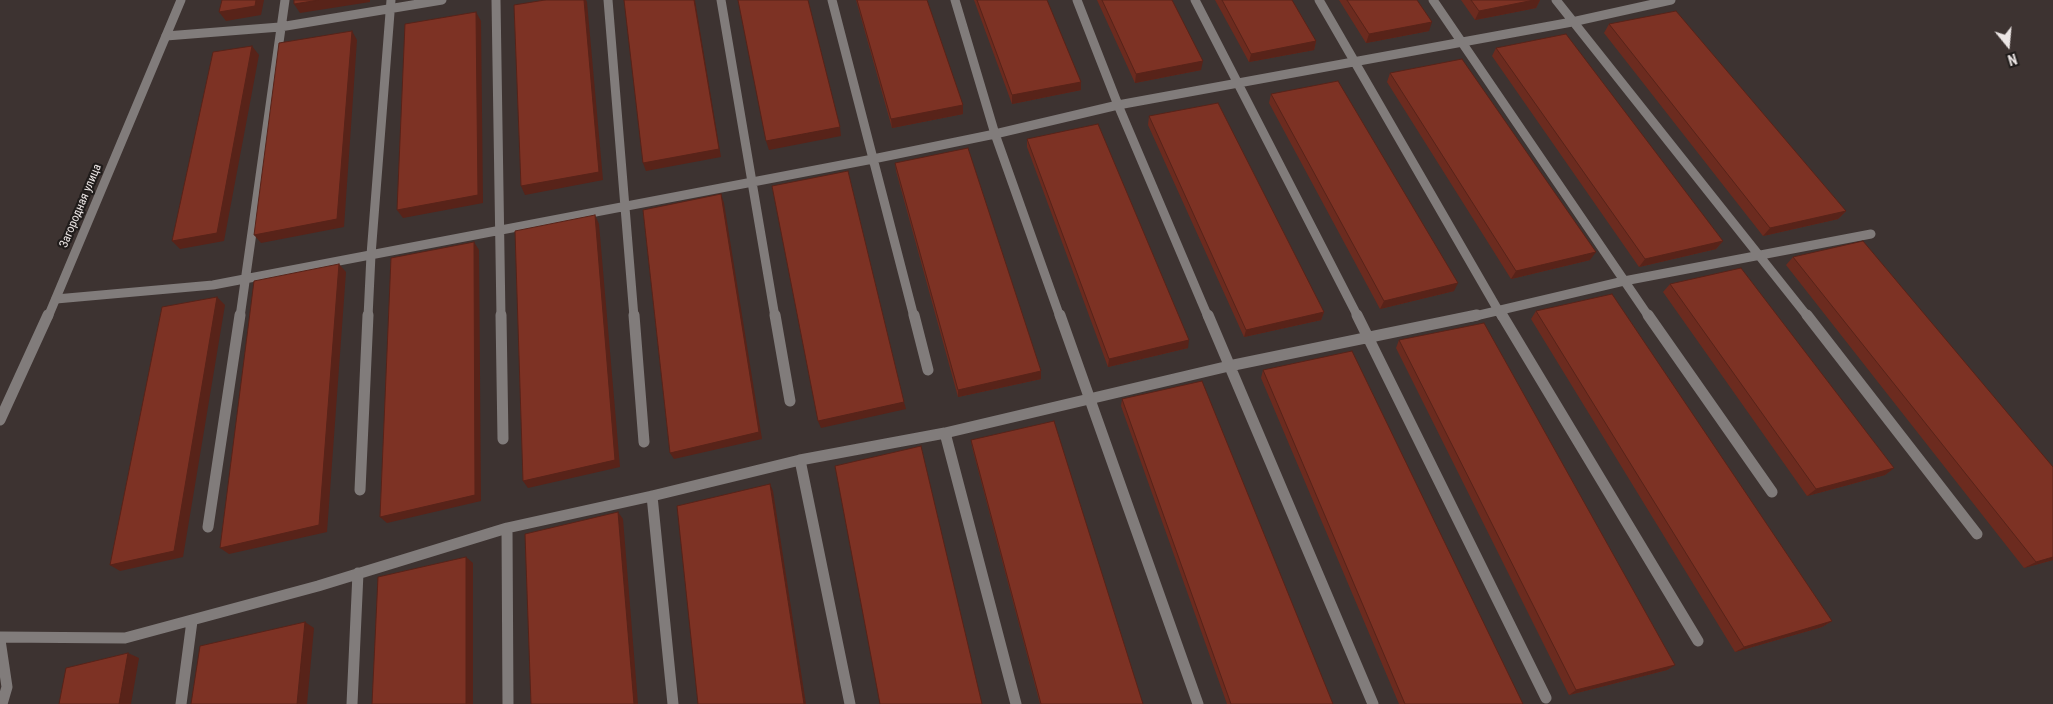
<!DOCTYPE html>
<meta charset="utf-8">
<style>
body{margin:0}
#map{position:relative;width:2053px;height:704px;overflow:hidden;background:#3d3331;font-family:"Roboto Condensed",sans-serif}
canvas{display:block}
.north{position:absolute;left:1983px;top:20px;width:50px;height:50px;-webkit-text-stroke:4px #201c1b;paint-order:stroke;rotate:163deg;font-size:14px;font-weight:700;line-height:20px;text-align:center;color:#ece6e5}
.north::after{content:'';display:block;margin:auto;width:18px;height:22px;background:#ece6e5;clip-path:polygon(50% 0,100% 100%,50% 72%,0 100%)}
</style>
<div id="map">
<canvas width="2053" height="704"></canvas>
<div class="north">N</div>
</div>
<script>
const ctx = document.querySelector('canvas').getContext('2d');
ctx.lineJoin = 'round';
function poly(rows) {
  const path = new Path2D();
  for (const r of rows) {
    path.moveTo(r[0], r[1]);
    for (let i = 2; i < r.length; i += 2) path.lineTo(r[i], r[i + 1]);
  }
  return path;
}
function strokePath(path, color, width, dash) {
  ctx.strokeStyle = color;
  ctx.lineWidth = width;
  ctx.lineCap = dash ? 'butt' : 'round';
  ctx.setLineDash(dash || []);
  ctx.stroke(path);
}
function fillPath(path, color) {
  ctx.fillStyle = color;
  ctx.fill(path, 'evenodd');
}
function drawText(font, color, halo, rows, align = 'center') {
  ctx.font = font + ' "Roboto Condensed",sans-serif';
  ctx.lineWidth = 4.5;
  ctx.setLineDash([]);
  ctx.textBaseline = 'middle';
  ctx.strokeStyle = halo;
  ctx.fillStyle = color;
  for (const [text, x, y, turn = 0] of rows) {
    ctx.save();
    ctx.translate(x, y);
    ctx.rotate((+turn || 0) * Math.PI / 180);
    ctx.textAlign = isNaN(turn) ? turn : align;
    if (halo) ctx.strokeText(text, 0, 0);
    ctx.fillText(text, 0, 0);
    ctx.restore();
  }
}
const serviceFar1 = poly([
 [496,0,501,317],
 [608,0,634,317],
 [721,0,775,317],
 [832,0,914,317],
 [955,0,995,134,1060,317],
 [1077,0,1118,105,1208,317],
 [1195,0,1358,317],
 [1319,0,1502,317],
 [1433,0,1649,317],
 [1556,0,1808,317],
 [166,36,280,27,442,0],
 [56,299,213,285,873,159,995,134,1118,105,1572,22,1671,0],
 [240,317,285,0],
 [368,317,371,255,391,0],
 [1471,317,1624,281,1871,234]
]);
const service = poly([
 [501,315,503,439],
 [634,315,644,442],
 [775,315,790,401],
 [914,315,928,370],
 [1060,315,1198,704],
 [1208,315,1373,704],
 [1357,315,1546,698],
 [1502,315,1698,641],
 [1648,315,1772,492],
 [1807,315,1977,534],
 [945,433,1016,704],
 [800,460,850,704],
 [360,490,368,315],
 [652,496,673,704],
 [208,527,240,315],
 [507,528,508,704],
 [0,637,125,638,318,586,507,528,652,496,800,460,945,433,1229,366,1477,315],
 [0,640,7,687,2,704],
 [181,704,192,621],
 [352,704,358,573]
]);
const minorFar1 = poly([
 [48,317,181,0]
]);
const minor = poly([
 [0,420,48,315]
]);
const wall = poly([
 [856,0,927,0,963,105,963,114,892,128],
 [974,0,1047,0,1081,90,1012,104],
 [1097,0,1172,0,1201,70,1135,83],
 [1215,0,1292,0,1316,41,1314,50,1249,62],
 [1339,0,1417,0,1429,31,1366,43],
 [1461,0,1540,0,1536,8,1475,20],
 [1609,24,1846,211,1838,219,1763,236,1604,33],
 [1496,48,1723,241,1716,249,1639,267,1492,56],
 [1390,73,1590,260,1511,279,1387,82],
 [1271,94,1454,291,1380,309,1269,103],
 [1149,116,1324,312,1321,320,1244,337,1148,125],
 [1027,139,1188,348,1108,367,1027,147],
 [895,163,1041,379,958,397,896,171],
 [1793,257,2053,467,2053,560,2024,568,1786,265],
 [1670,284,1894,468,1885,475,1807,496,1663,292],
 [1536,311,1832,621,1822,627,1735,652,1531,319],
 [1399,340,1675,665,1667,670,1569,695,1396,348],
 [1263,370,1523,704,1399,704,1261,378],
 [1122,399,1333,704,1227,704,1121,406],
 [971,440,1143,704,1040,704,972,447]
]);
const shadedWall = poly([
 [256,0,264,0,261,15,226,21,219,12],
 [319,0,370,0,370,2,300,13,294,4],
 [584,0,586,0,587,2,603,180,525,195,521,186],
 [694,0,695,0,721,157,646,171,643,163],
 [1534,0,1540,0,1536,8,1475,20,1479,11],
 [476,12,481,21,483,203,403,218,397,210],
 [1432,22,1429,31,1366,43,1369,34],
 [352,31,357,40,344,227,261,243,254,235],
 [1316,41,1314,50,1249,62,1251,54],
 [252,46,259,55,224,241,180,249,172,241],
 [1203,61,1201,70,1135,83,1136,74],
 [1081,82,1081,90,1012,104,1012,95],
 [963,105,963,114,892,128,891,119],
 [840,127,841,136,769,150,766,141],
 [721,194,724,203,762,439,674,459,670,453],
 [1846,211,1838,219,1763,236,1770,228],
 [595,215,599,224,620,467,528,488,523,481],
 [1723,241,1716,249,1639,267,1645,259],
 [474,242,479,250,481,501,387,523,380,517],
 [1596,252,1590,260,1511,279,1516,271],
 [339,264,346,272,327,532,229,554,220,548],
 [1458,283,1454,291,1380,309,1384,301],
 [217,297,225,305,183,557,120,571,110,565],
 [1324,312,1321,320,1244,337,1246,330],
 [1189,340,1188,348,1108,367,1109,359],
 [1041,371,1041,379,958,397,958,390],
 [904,402,906,409,821,428,818,421],
 [1894,468,1885,475,1807,496,1816,489],
 [770,484,773,491,806,704,804,704],
 [618,512,623,519,638,704,634,704],
 [466,557,473,563,473,704,466,704],
 [2053,557,2053,560,2024,568,2036,562],
 [1832,621,1822,627,1735,652,1744,647],
 [305,622,314,628,307,704,297,704],
 [128,653,139,658,131,704,119,704],
 [1675,665,1667,670,1569,695,1576,690]
]);
const building = poly([
 [222,0,256,0,255,6,219,12,222,0],
 [294,0,319,0,294,4,294,0],
 [545,0,584,0,599,172,521,186,514,5,545,0],
 [624,0,694,0,719,149,643,163,624,0],
 [738,0,808,0,840,127,766,141,738,0],
 [857,0,927,0,963,105,891,119,857,0],
 [977,0,1047,0,1081,82,1012,95,977,0],
 [1102,0,1172,0,1203,61,1136,74,1102,0],
 [1222,0,1292,0,1316,41,1251,54,1222,0],
 [1347,0,1417,0,1432,22,1369,34,1347,0],
 [1471,0,1534,0,1479,11,1471,0],
 [1676,11,1846,211,1770,228,1609,24,1676,11],
 [476,12,478,195,397,210,405,24,476,12],
 [352,31,337,219,254,235,279,43,352,31],
 [1566,34,1723,241,1645,259,1496,48,1566,34],
 [252,46,217,233,172,241,213,52,252,46],
 [1462,59,1596,252,1516,271,1390,73,1462,59],
 [1338,81,1458,283,1384,301,1271,94,1338,81],
 [1218,103,1324,312,1246,330,1149,116,1218,103],
 [1098,124,1189,340,1109,359,1027,139,1098,124],
 [968,148,1041,371,958,390,895,163,968,148],
 [848,171,904,402,818,421,772,186,848,171],
 [721,194,759,432,670,453,643,210,721,194],
 [595,215,615,460,523,481,515,231,595,215],
 [1863,241,2053,467,2053,557,2036,562,1793,257,1863,241],
 [474,242,475,495,380,517,391,258,474,242],
 [339,264,319,525,220,548,254,281,339,264],
 [1741,268,1894,468,1816,489,1670,284,1741,268],
 [1612,294,1832,621,1744,647,1536,311,1612,294],
 [217,297,174,551,110,565,162,307,217,297],
 [1484,323,1675,665,1576,690,1399,340,1484,323],
 [1352,351,1523,704,1405,704,1263,370,1352,351],
 [1202,381,1333,704,1231,704,1122,399,1202,381],
 [1054,421,1143,704,1041,704,971,440,1054,421],
 [921,446,982,704,880,704,835,466,921,446],
 [770,484,804,704,698,704,677,506,770,484],
 [618,512,634,704,531,704,525,534,618,512],
 [466,557,466,704,372,704,378,577,466,557],
 [305,622,297,704,191,704,200,646,305,622],
 [128,653,119,704,59,704,66,668,128,653]
]);
const streetNames = [
 ["Загородная улица",81,206,-67]
];
strokePath(serviceFar1, '#817c7b', 9);
strokePath(service, '#817c7b', 11);
strokePath(minorFar1, '#817c7b', 9);
strokePath(minor, '#817c7b', 11);
fillPath(wall, '#6c2b1f');
fillPath(shadedWall, '#582319');
fillPath(building, '#7d3224');
strokePath(building, '#582319', 1);
drawText('12px', '#ece6e5', '#201c1b', streetNames);
</script>
